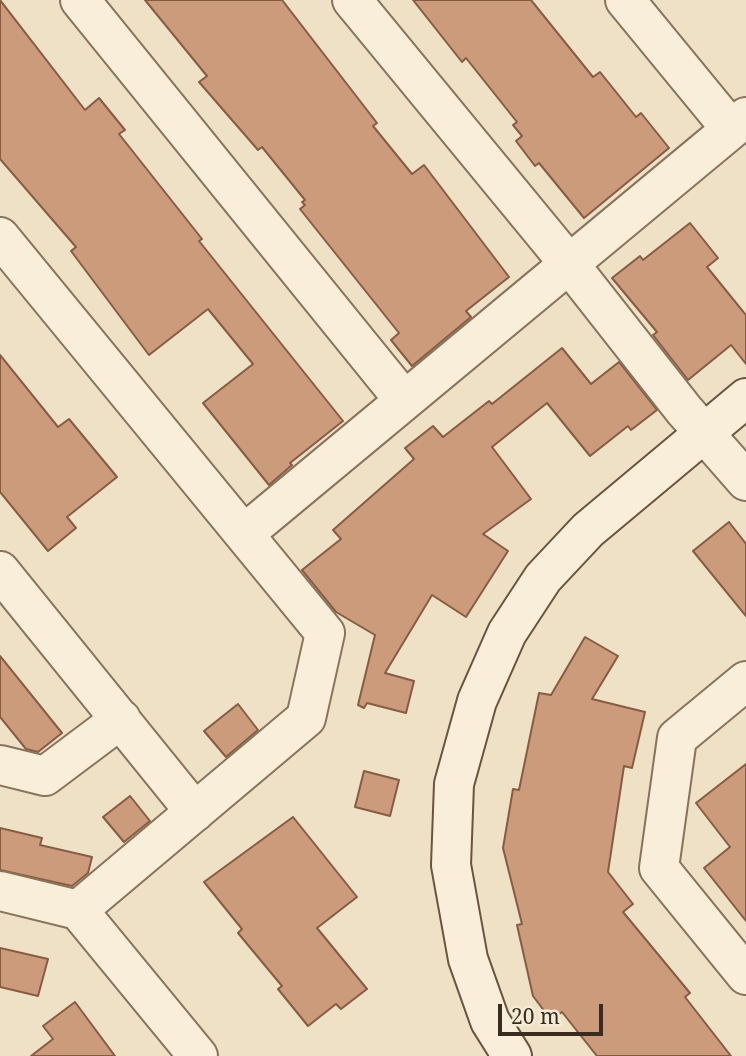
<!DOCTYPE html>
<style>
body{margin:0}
#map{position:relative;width:746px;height:1056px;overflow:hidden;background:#eee1c6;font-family:"Noto Serif",serif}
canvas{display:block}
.scale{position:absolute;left:498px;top:1004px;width:105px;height:32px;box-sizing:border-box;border:4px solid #392b1f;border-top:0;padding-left:9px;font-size:21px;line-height:24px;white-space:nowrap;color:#392b1f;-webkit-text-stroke:5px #f5ebd5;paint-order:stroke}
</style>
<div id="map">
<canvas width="746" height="1056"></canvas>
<div class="scale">20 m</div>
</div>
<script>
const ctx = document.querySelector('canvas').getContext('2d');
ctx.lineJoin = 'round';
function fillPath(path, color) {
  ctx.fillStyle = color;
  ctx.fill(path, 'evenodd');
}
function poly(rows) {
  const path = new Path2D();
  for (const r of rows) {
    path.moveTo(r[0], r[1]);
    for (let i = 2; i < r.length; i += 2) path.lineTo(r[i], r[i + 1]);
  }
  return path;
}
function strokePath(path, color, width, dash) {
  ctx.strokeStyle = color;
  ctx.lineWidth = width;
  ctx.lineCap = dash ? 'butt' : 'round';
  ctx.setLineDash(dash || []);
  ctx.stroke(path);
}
const building = poly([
 [0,0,85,110,99,98,125,130,119,134,202,239,199,241,343,421,290,463,292,465,269,485,203,403,253,364,208,309,149,355,71,251,76,247,0,159,0,0],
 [145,0,282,0,377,123,373,126,412,174,424,165,509,277,466,311,471,317,412,366,391,340,399,333,300,209,305,205,302,202,305,200,262,147,258,150,199,82,207,76,145,0],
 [413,0,531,0,593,77,600,72,636,117,641,113,669,148,584,218,539,163,535,166,516,141,522,136,513,125,517,122,466,58,462,62,413,0],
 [690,223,718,258,707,267,746,315,746,364,731,345,688,380,653,335,657,332,612,278,640,256,643,260,690,223],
 [562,348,591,384,619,362,657,410,631,430,628,426,590,456,547,403,492,447,531,499,483,534,508,551,466,617,432,595,385,673,414,681,406,713,367,703,364,708,358,705,375,635,336,612,302,570,341,539,333,530,414,459,405,448,433,426,443,437,489,401,492,404,562,348],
 [0,355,58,427,69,419,117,477,67,517,76,528,48,551,0,492,0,355],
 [729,522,746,544,746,616,693,551,729,522],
 [585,637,618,656,592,699,645,712,632,768,624,766,608,872,633,904,623,912,690,993,685,997,731,1056,597,1056,562,1012,551,1020,533,996,517,925,522,924,503,848,513,789,519,790,539,693,551,695,585,637],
 [0,656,62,733,38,752,26,749,0,717,0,656],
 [238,704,258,730,226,757,204,731,238,704],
 [746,764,746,921,704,868,730,847,696,803,746,764],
 [364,771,399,780,390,816,355,807,364,771],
 [130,796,150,821,124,842,103,817,130,796],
 [293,817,357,897,317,928,367,989,341,1009,336,1004,308,1026,278,989,282,986,238,933,242,929,204,882,293,817],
 [0,828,42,838,40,845,92,857,88,873,72,886,0,870,0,828],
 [0,948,48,959,38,996,0,987,0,948],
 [75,1002,115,1056,31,1056,53,1039,43,1026,75,1002]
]);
const street = poly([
 [80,0,404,400],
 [352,0,570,265,684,410,746,481],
 [625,0,731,129],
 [0,237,325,633,306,718,78,910],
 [244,534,746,117],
 [0,571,195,812],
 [746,681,677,738,659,868,746,975],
 [0,765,45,776,121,719],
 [0,891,78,910,198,1056]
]);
const secondary = poly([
 [512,1056,490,1021,468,959,451,865,454,784,477,701,507,633,543,578,588,530,746,398]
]);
fillPath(building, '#cb9b7c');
strokePath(building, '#875c42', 2);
strokePath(street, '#89735c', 42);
strokePath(secondary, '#6a543f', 42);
strokePath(street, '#f8eed9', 38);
strokePath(secondary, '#f8eed9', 38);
</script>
